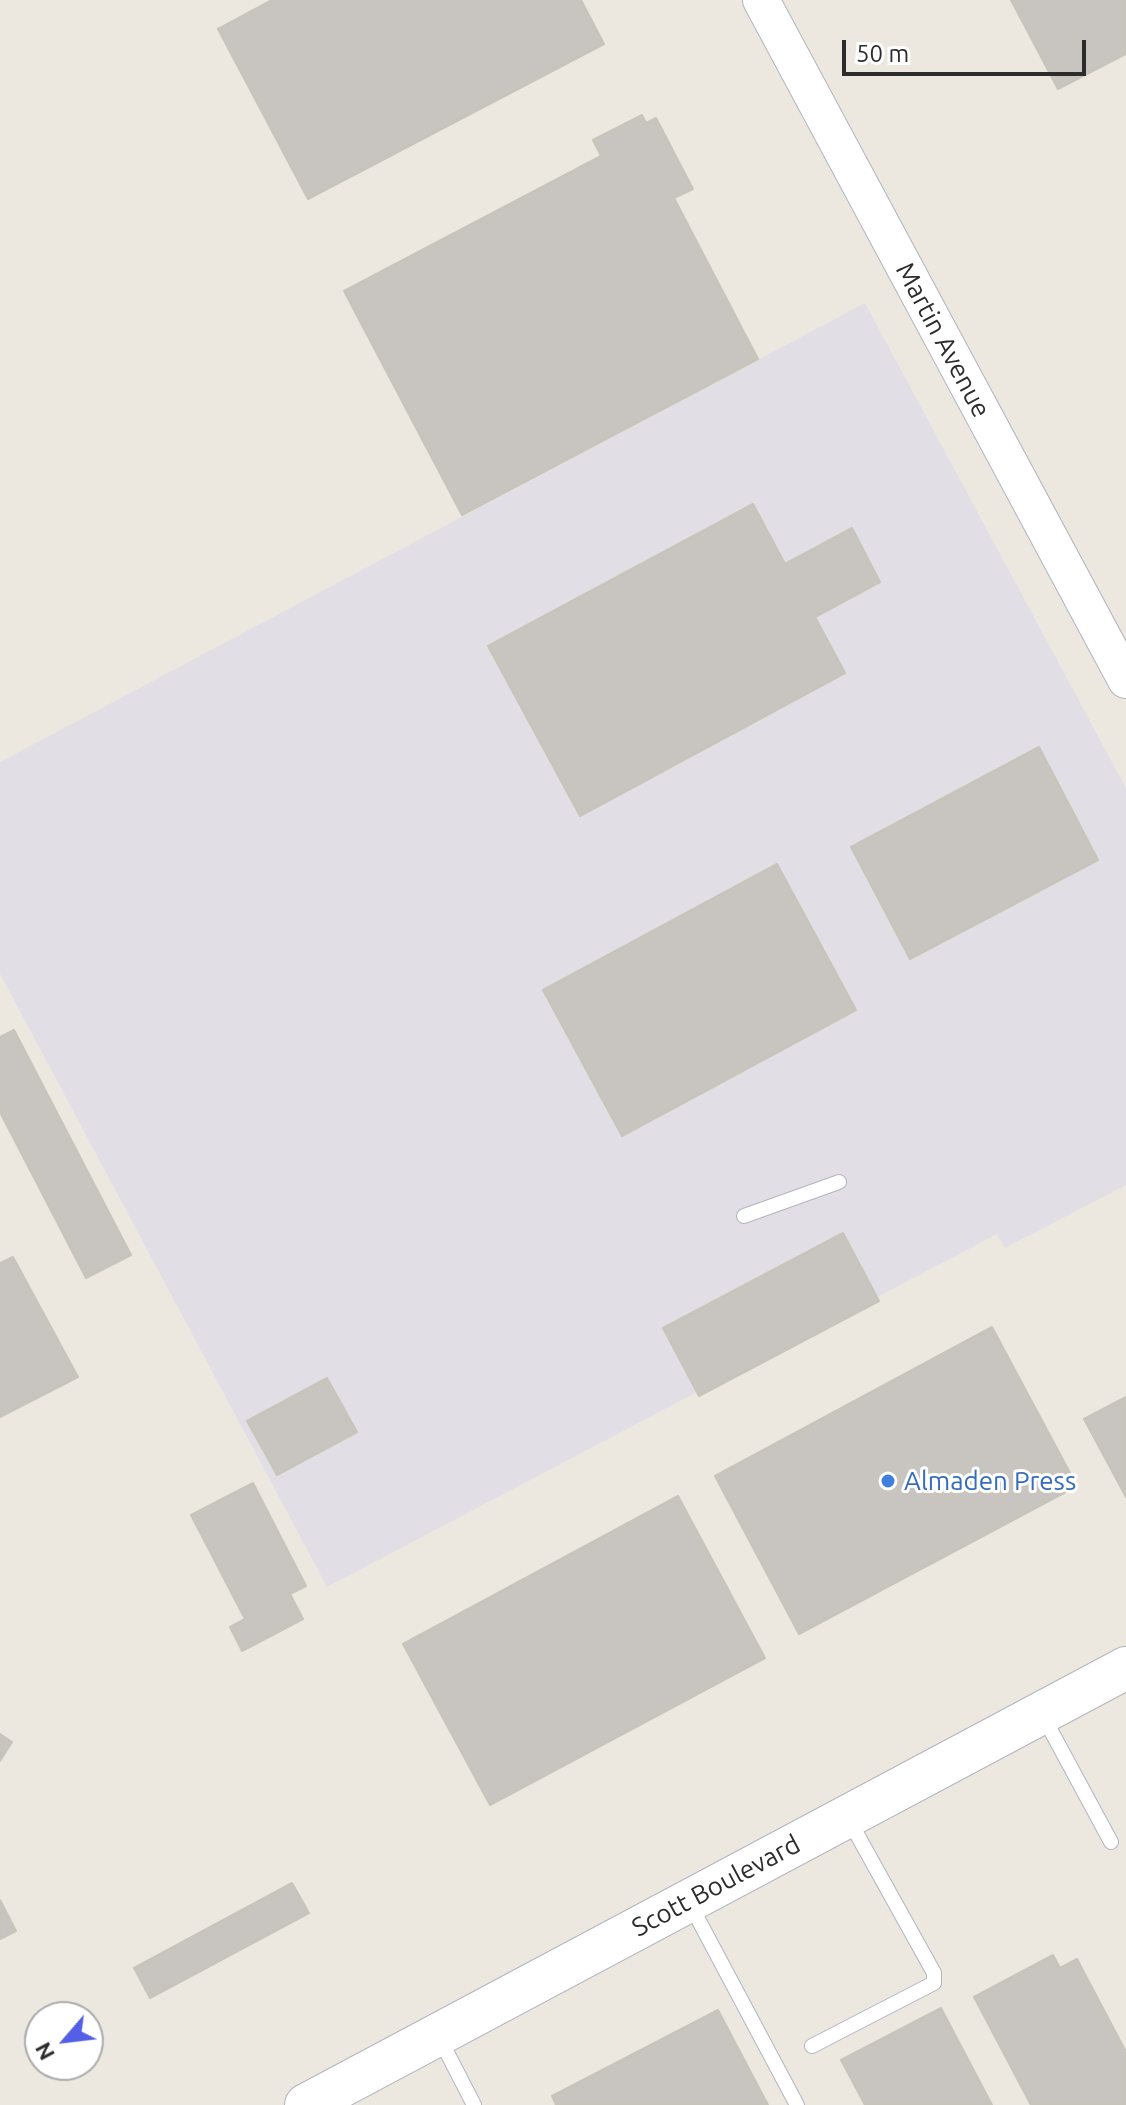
<!DOCTYPE html>
<style>
body{margin:0}
#map{position:relative;width:1126px;height:2105px;overflow:hidden;background:#ece8e0;font-family:Ubuntu,sans-serif}
canvas{display:block}
.north{position:absolute;left:24px;top:2001px;width:80px;height:80px;box-sizing:border-box;background:#fff;border:2px solid #ababab;border-radius:50%;rotate:242deg;font-size:22px;font-weight:700;line-height:32px;text-align:center;color:#2c2c2c}
.north::after{content:'';display:block;margin:auto;width:28px;height:36px;background:#525fe6;clip-path:polygon(50% 0,100% 100%,50% 72%,0 100%)}
.scale{position:absolute;left:842px;top:40px;width:244px;height:36px;box-sizing:border-box;border:4px solid #2c2c2c;border-top:0;padding-left:10px;font-size:24px;line-height:28px;white-space:nowrap;color:#2c2c2c;-webkit-text-stroke:6px #fff;paint-order:stroke}
</style>
<div id="map">
<canvas width="1126" height="2105"></canvas>
<div class="north">N</div>
<div class="scale">50 m</div>
</div>
<script>
const ctx = document.querySelector('canvas').getContext('2d');
ctx.lineJoin = 'round';
function fillPath(path, color) {
  ctx.fillStyle = color;
  ctx.fill(path, 'evenodd');
}
function poly(rows) {
  const path = new Path2D();
  for (const r of rows) {
    path.moveTo(r[0], r[1]);
    for (let i = 2; i < r.length; i += 2) path.lineTo(r[i], r[i + 1]);
  }
  return path;
}
function strokePath(path, color, width, dash) {
  ctx.strokeStyle = color;
  ctx.lineWidth = width;
  ctx.lineCap = dash ? 'butt' : 'round';
  ctx.setLineDash(dash || []);
  ctx.stroke(path);
}
function drawText(font, color, halo, rows, align = 'center') {
  ctx.font = font + ' Ubuntu,sans-serif';
  ctx.lineWidth = 6;
  ctx.setLineDash([]);
  ctx.textBaseline = 'middle';
  ctx.strokeStyle = halo;
  ctx.fillStyle = color;
  for (const [text, x, y, turn = 0] of rows) {
    ctx.save();
    ctx.translate(x, y);
    ctx.rotate((+turn || 0) * Math.PI / 180);
    ctx.textAlign = isNaN(turn) ? turn : align;
    if (halo) ctx.strokeText(text, 0, 0);
    ctx.fillText(text, 0, 0);
    ctx.restore();
  }
}
const industrial = poly([
 [865,303,1126,788,1126,1185,1005,1248,997,1234,327,1587,0,974,0,762]
]);
const building = poly([
 [272,0,581,0,604,44,308,199,218,29,272,0],
 [1011,0,1126,0,1126,54,1058,89,1011,0],
 [642,115,646,123,656,118,693,189,674,198,758,359,462,515,344,291,601,156,593,140,642,115],
 [753,504,785,564,852,528,880,582,815,617,845,673,580,816,488,646,753,504],
 [1039,747,1098,860,910,959,851,847,1039,747],
 [777,864,856,1010,622,1136,543,990,777,864],
 [14,1030,131,1255,86,1278,0,1112,0,1037,14,1030],
 [843,1233,879,1301,699,1396,663,1328,843,1233],
 [13,1257,78,1377,0,1417,0,1263,13,1257],
 [992,1327,1077,1486,799,1634,715,1476,992,1327],
 [327,1378,357,1432,277,1475,247,1421,327,1378],
 [1126,1397,1126,1497,1084,1419,1126,1397],
 [253,1483,306,1586,290,1594,303,1619,242,1651,230,1627,245,1619,191,1515,253,1483],
 [678,1496,765,1658,490,1805,403,1644,678,1496],
 [0,1734,12,1742,0,1761,0,1734],
 [292,1883,309,1913,150,1998,134,1968,292,1883],
 [0,1900,16,1931,0,1939,0,1900],
 [1053,1955,1060,1968,1077,1959,1126,2052,1126,2105,1031,2105,974,1997,1053,1955],
 [941,2008,992,2105,865,2105,841,2060,941,2008],
 [718,2010,768,2105,556,2105,552,2096,718,2010]
]);
const service = poly([
 [744,1216,839,1182],
 [1043,1716,1111,1842],
 [690,1904,797,2105],
 [440,2039,474,2105],
 [812,2046,934,1983,934,1973,849,1820]
]);
const tertiary = poly([
 [761,0,1126,680]
]);
const secondary = poly([
 [306,2105,1126,1668]
]);
const markers = [
 [888,1481,8,"#3f7fe0"]
];
const streetNames = [
 ["Martin Avenue",943,340,62],
 ["Scott Boulevard",716,1886,-28]
];
const shopNames = [
 ["Almaden Press",904,1481]
];
fillPath(industrial, '#e1dfe5');
fillPath(building, '#c8c4bf');
strokePath(building, '#c7c4b9', 2);
strokePath(service, '#b3b4be', 16);
strokePath(tertiary, '#b3b4be', 38);
strokePath(secondary, '#b3b4be', 44);
strokePath(service, '#fff', 14);
strokePath(tertiary, '#fff', 36);
strokePath(secondary, '#fff', 42);
for (const [x, y, r, color] of markers) {
  const dot = new Path2D();
  dot.arc(x, y, r, 0, 2 * Math.PI);
  ctx.fillStyle = color;
  ctx.fill(dot);
  strokePath(dot, '#fff', 3);
}
drawText('26px', '#2c2c2c', '#fff', streetNames);
drawText('26px', '#366cbe', '#fff', shopNames, 'left');
</script>
